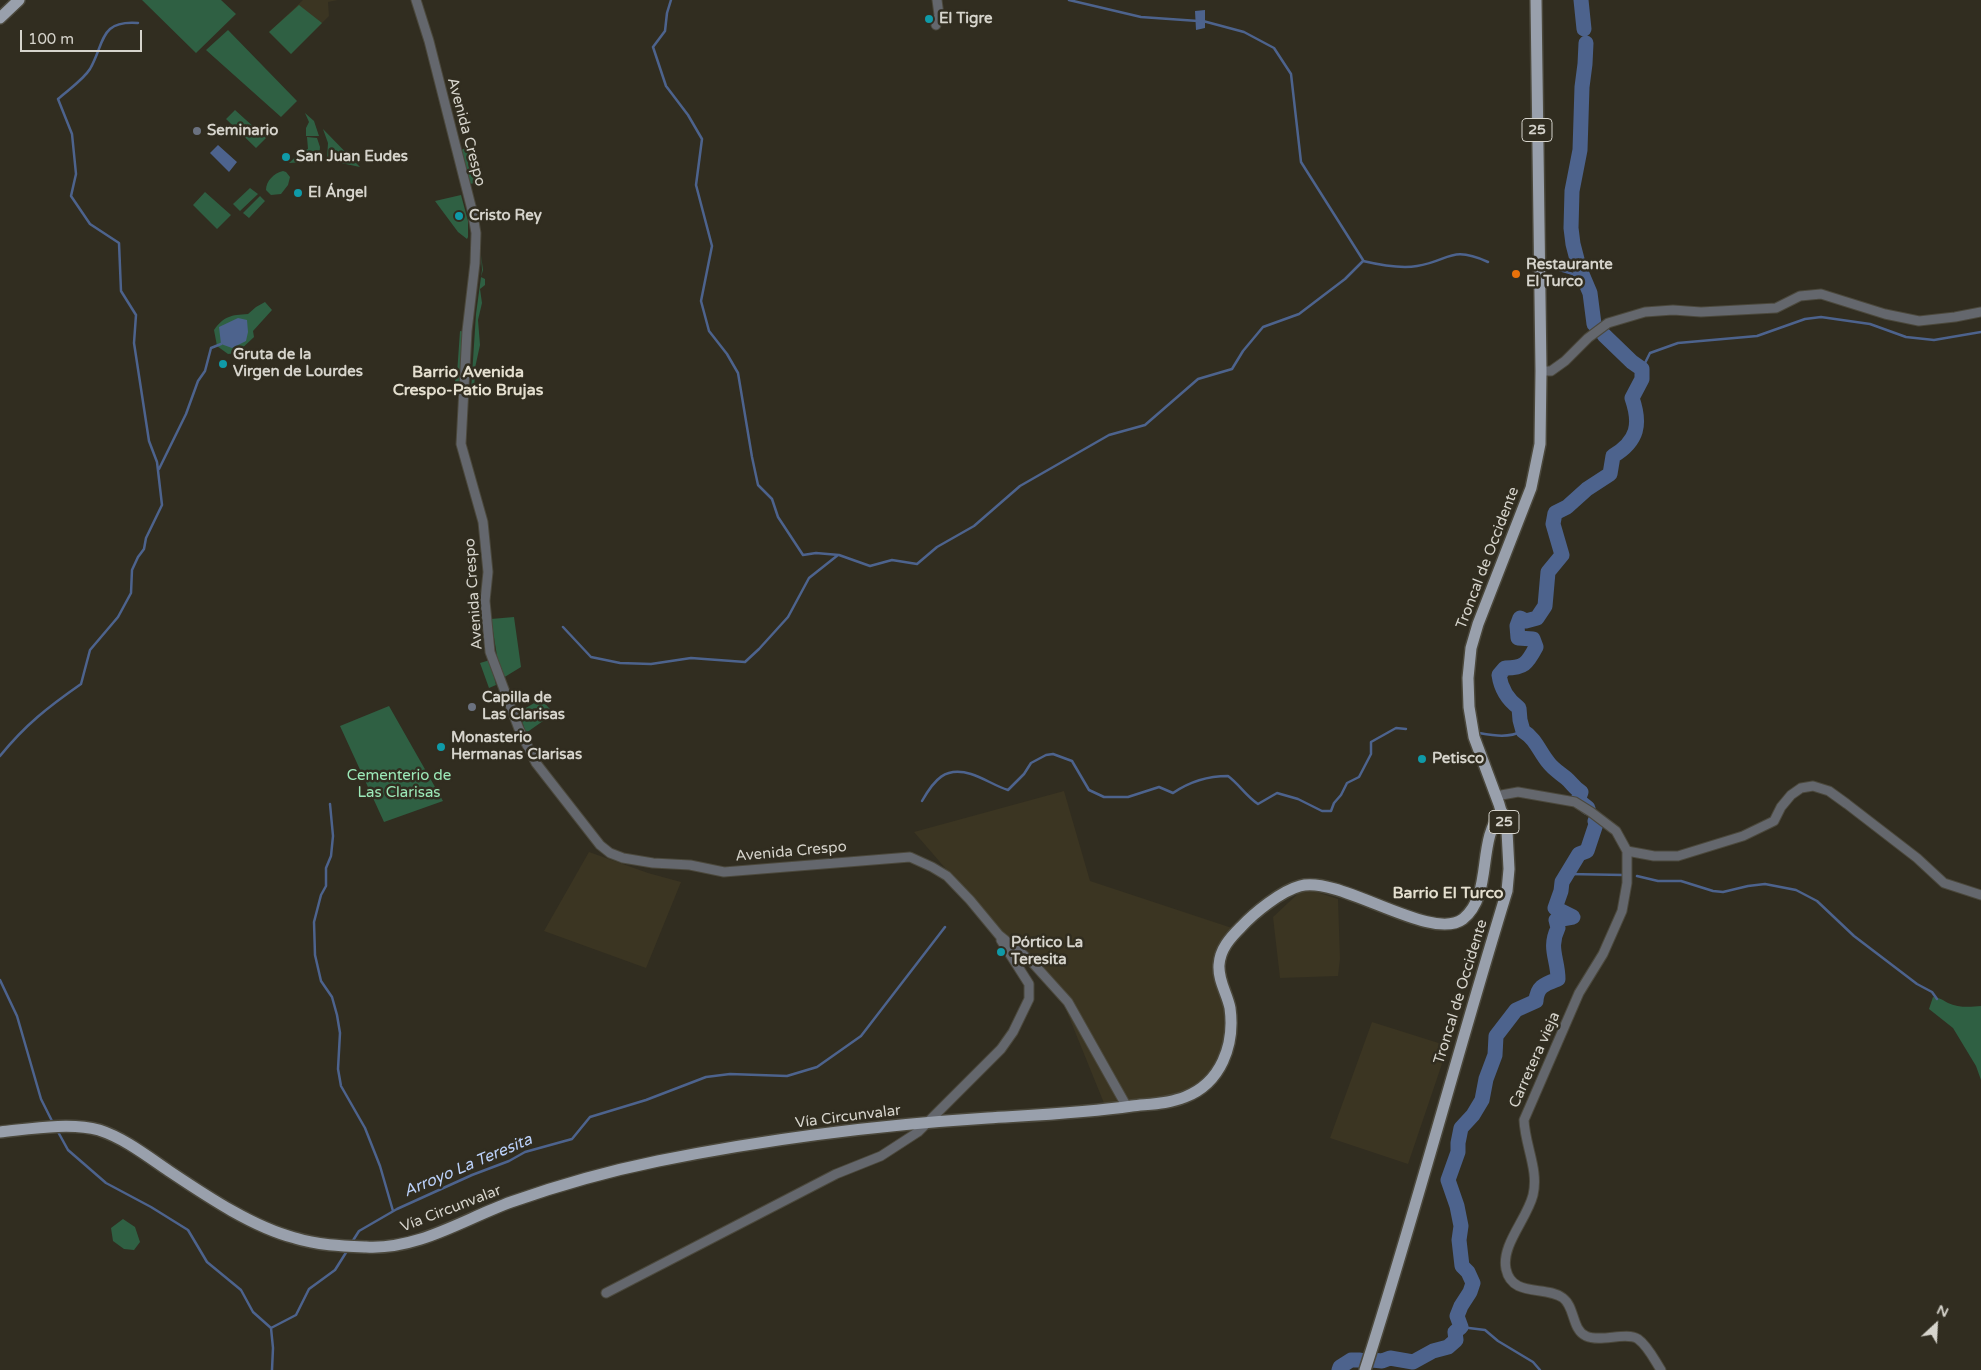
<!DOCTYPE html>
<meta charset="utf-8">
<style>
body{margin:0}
#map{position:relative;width:1981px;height:1370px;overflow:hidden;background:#312d20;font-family:"Varela Round",sans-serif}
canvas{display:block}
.north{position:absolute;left:1911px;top:1300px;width:50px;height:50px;-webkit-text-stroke:4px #312d20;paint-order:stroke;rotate:25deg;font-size:14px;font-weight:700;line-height:20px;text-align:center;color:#d6d4cc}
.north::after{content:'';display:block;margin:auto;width:18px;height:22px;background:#d6d4cc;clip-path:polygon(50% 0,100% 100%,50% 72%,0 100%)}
.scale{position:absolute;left:20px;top:30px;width:122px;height:22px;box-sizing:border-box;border:2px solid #d6d4cc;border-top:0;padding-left:6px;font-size:15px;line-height:18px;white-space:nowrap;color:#d6d4cc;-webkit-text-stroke:4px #312d20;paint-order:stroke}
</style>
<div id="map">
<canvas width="1981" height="1370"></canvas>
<div class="north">N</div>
<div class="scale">100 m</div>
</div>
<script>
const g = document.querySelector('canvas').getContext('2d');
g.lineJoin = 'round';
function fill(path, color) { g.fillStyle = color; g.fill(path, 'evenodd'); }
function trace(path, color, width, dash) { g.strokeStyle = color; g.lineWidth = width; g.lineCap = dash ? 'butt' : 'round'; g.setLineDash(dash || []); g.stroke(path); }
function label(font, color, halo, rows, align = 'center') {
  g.font = font + ' "Varela Round",sans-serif'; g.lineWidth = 5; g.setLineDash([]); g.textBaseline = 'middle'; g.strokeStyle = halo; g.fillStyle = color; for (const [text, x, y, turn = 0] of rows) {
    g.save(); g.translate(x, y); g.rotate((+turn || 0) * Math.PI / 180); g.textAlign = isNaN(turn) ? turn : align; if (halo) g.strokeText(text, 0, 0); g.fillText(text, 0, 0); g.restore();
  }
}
fill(new Path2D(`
 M303 0H338L328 2 329 16 291 54 269 32Z
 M1064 791 1090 881 1238 930 1220 948 1233 1013 1231 1048 1209 1080 1186 1095 1108 1113 1065 1007 914 832Z
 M589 852 648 873 681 882 646 968 544 931Z
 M1304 888 1338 899 1340 959 1338 976 1280 978 1273 917Z
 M1372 1022 1448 1046 1408 1164 1330 1138Z`), '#3b3522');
fill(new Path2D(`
 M142 0H221L236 14 196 53Z
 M299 5 322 23 291 54 269 32Z
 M228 30 297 101 281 117 206 50Z
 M235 110 266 138 256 148 226 119Z
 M305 113 314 121 319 136H306V128L309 122Z
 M323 129 360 167 327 160 328 143Z
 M307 137 317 138 320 147 319 161 289 163 302 151 308 149Z
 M474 145 483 181 470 184 461 150Z
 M283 171 286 172 290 177 288 185 281 194 271 195 266 190C266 181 274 173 283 171Z
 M250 188 258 194 240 211 233 204Z
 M205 192 231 215 217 229 193 205Z
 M461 195 468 221V237L467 239 458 232 435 201Z
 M260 196 265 201 249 218 243 213Z
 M481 255 483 270 481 277 485 279V285L480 289 482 303 478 320 480 345 475 368 474 396 471 391 476 314 482 270Z
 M265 302 272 310 253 331 254 337 237 353 228 354 217 346 214 330C224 316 231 315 248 314L256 307Z
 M460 331 465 332 459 384 454 385 457 374Z
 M514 617 521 667 503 678 499 668 491 619Z
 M490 660 496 685 489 688 480 663Z
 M541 699 556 716 543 721 526 733 519 712Z
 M389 706 443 801 384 822 340 726Z
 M1933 997C1940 998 1943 1000 1948 1003 1958 1008 1971 1007 1981 1006V1080L1976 1066 1953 1028 1929 1009Z
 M123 1219 135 1227 140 1242 134 1250 124 1249 113 1241 111 1228Z`), '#2f6043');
fill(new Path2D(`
 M1205 10V28L1196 30 1195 11Z
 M218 145 237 162 229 172 210 153Z
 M238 318 247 320 248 332 246 341 232 348 221 344 219 327Z`), '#4d638d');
trace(new Path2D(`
 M671 0 667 13 665 31 653 47 666 86 688 115 702 139 696 185 712 246 701 301 709 331 727 354 738 373 752 457 758 485 772 499 778 517 803 555 816 553 839 555 870 566 892 560 917 564 937 547 974 526 1020 486 1109 435 1145 425 1198 379 1232 369 1243 351 1263 327 1299 314 1345 279 1363 261C1380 265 1400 269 1417 266 1450 261 1450 245 1488 262
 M1069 0 1141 17 1198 21
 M1203 21 1244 32 1274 48 1291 74 1301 162 1363 260
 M1543 265 1573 274 1590 293
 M1642 369 1650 353 1678 343 1757 336 1805 319 1821 317 1870 324 1906 337 1934 340 1981 332
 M159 469 186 414 198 381 205 371 211 348 221 344
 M563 627 591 657 620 663 651 664 691 658 745 662 759 649 788 617 809 578 838 555
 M1479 733C1496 736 1508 738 1523 731
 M0 756C25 725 48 707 81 684L90 650 118 617 131 593 132 570 138 557 144 549 146 538 162 505 157 462 149 441 134 343 136 315 121 291 119 243 90 224 71 196 76 174 72 134 58 99C68 90 83 80 90 69 105 43 99 20 138 23
 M922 801C934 780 945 766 971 774 984 778 995 786 1008 790L1024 774 1031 763 1046 755 1053 754 1072 761 1089 790 1104 797H1128L1159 787 1173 793C1189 782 1208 776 1228 776 1239 784 1246 796 1258 804L1277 793 1298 799 1322 811H1331L1334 803 1341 795 1347 783 1359 777 1371 754V742L1396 728 1406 729
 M330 804 333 836 331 856 326 868V886L321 895 314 922 315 955 321 981 332 997 337 1015 340 1033 338 1069 341 1086 365 1128 380 1166 393 1211
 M1568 874 1624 875
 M1637 876 1658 881H1681L1713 891 1723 892 1748 886 1765 884 1796 890 1817 901 1854 936 1917 984 1932 992 1937 999
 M0 980 17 1016 41 1099 53 1123
 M57 1130 68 1150 106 1183 151 1207 188 1230 207 1262 241 1290 253 1312 271 1328 273 1348 272 1370
 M352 1242 359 1231 397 1209 472 1175 509 1161 525 1152 572 1139 590 1117 646 1100 706 1077 730 1074 787 1076 817 1067 861 1036 945 927
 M1461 1327 1485 1330 1498 1341 1533 1362 1540 1370
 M271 1328 296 1315 309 1289 335 1270 347 1251`), '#4d638d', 2.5);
trace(new Path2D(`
 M1581 0 1584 29
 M1586 43 1585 64 1582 87 1580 150 1572 191 1571 228 1573 244 1579 267 1590 293 1594 324
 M1588 808 1578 800 1581 792C1574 788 1572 783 1566 778 1560 773 1553 769 1548 762 1539 751 1536 739 1523 731L1520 720 1519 708C1508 700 1501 689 1499 675L1505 668C1524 668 1527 664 1536 647L1533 639 1518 638 1517 626 1520 618 1526 621 1537 618 1545 606 1548 572 1562 555 1553 524 1555 513 1567 507 1587 489 1610 474 1613 456C1638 441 1641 424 1632 398L1642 379V369L1632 362 1604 335
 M1372 1360 1382 1361 1390 1358 1413 1362 1433 1351 1448 1347 1456 1340 1455 1332 1461 1327 1457 1316 1461 1306 1470 1292 1473 1283 1468 1272 1462 1266 1459 1240 1461 1226 1457 1206 1448 1180 1458 1152V1143L1461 1128 1473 1115 1482 1100 1486 1079 1495 1055 1496 1036 1516 1010 1536 1001C1537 986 1545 984 1558 979 1558 959 1548 948 1558 928L1556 920 1573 917 1555 908 1561 891 1562 882 1579 854 1587 851 1596 824 1595 821
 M1339 1370 1340 1367 1351 1360H1360`), '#4d638d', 15);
const minor = new Path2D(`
 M416 0 429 41 472 210 476 233 475 263 467 331 461 444 483 522 488 572 485 601 490 652 519 729 536 763 600 845 610 853 623 858 653 863 690 865 724 872 910 857 932 867 947 876 970 900 999 935 1031 961 1068 1002 1127 1107
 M936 25 939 15 937 0
 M1541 371H1551L1565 361 1588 338 1608 323 1645 312 1673 310 1701 312 1776 308 1800 296 1821 294 1885 314 1919 321 1955 317 1981 312
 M1496 796 1518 792 1575 802 1591 812 1616 831 1627 851V883L1622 911 1603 954 1579 993 1524 1120C1525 1146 1539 1170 1533 1195 1527 1219 1501 1245 1506 1269 1512 1298 1546 1285 1563 1298 1575 1307 1572 1330 1586 1336 1601 1343 1626 1331 1638 1339 1648 1346 1655 1361 1661 1370
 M1627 851 1654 856H1678L1743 836 1774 821 1781 807 1791 795 1801 788 1813 786 1829 791 1847 804 1917 858 1944 883 1981 895
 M606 1293 836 1174 881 1156 918 1132 1001 1049 1013 1032 1029 999V984L1001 940`);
const major = new Path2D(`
 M0 18 19 0
 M0 1132C29 1129 70 1122 99 1130 124 1138 147 1156 169 1171 205 1195 252 1227 295 1238 317 1245 343 1246 366 1247 418 1250 464 1219 511 1202 559 1185 609 1171 658 1161 767 1139 878 1125 988 1118 1036 1115 1085 1113 1132 1106 1149 1104 1168 1104 1185 1097 1221 1083 1235 1045 1230 1008 1227 993 1218 981 1219 965 1220 949 1230 938 1241 927 1254 913 1281 891 1300 886 1340 875 1431 943 1463 919 1494 894 1476 840 1502 812
 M1365 1370C1416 1211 1458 1050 1507 891L1509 869 1507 831 1499 804 1474 737 1469 707 1468 678 1471 648 1478 624 1531 488 1540 444 1541 371 1536 0`);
trace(minor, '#4b483c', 11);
trace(major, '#4b483c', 14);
trace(minor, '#64676d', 9);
trace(major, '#99a0ac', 11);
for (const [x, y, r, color] of [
 [929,19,5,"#0f9aa8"],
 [197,131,5,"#6b7280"],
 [286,157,5,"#0f9aa8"],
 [298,193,5,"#0f9aa8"],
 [459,216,5,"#0f9aa8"],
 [1516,274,5,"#e8710a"],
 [223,364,5,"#0f9aa8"],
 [472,707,5,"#6b7280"],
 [441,747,5,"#0f9aa8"],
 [1422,759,5,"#0f9aa8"],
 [1001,952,5,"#0f9aa8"]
]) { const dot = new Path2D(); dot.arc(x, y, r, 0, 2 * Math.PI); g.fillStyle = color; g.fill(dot); trace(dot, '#312d20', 2); }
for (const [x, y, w] of [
 [1537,130,30],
 [1504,822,30]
]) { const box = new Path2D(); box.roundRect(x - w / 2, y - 11.5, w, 23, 4); g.fillStyle = '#312d20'; g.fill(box); trace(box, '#d6d4cc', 1); }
label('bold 14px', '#d6d4cc', null, [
 ["25",1537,130],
 ["25",1504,822]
]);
label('bold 15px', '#d6d4cc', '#312d20', [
 ["El Tigre",939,19],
 ["Seminario",207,131],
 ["San Juan Eudes",296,157],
 ["El Ángel",308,193],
 ["Cristo Rey",469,216],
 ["Restaurante",1526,265],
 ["El Turco",1526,282],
 ["Gruta de la",233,355],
 ["Virgen de Lourdes",233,372],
 ["Capilla de",482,698],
 ["Las Clarisas",482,715],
 ["Monasterio",451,738],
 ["Hermanas Clarisas",451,755],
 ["Petisco",1432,759],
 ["Pórtico La",1011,943],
 ["Teresita",1011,960]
], 'left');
label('15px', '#d6d4cc', '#312d20', [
 ["Avenida Crespo",466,132,75],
 ["Troncal de Occidente",1488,558,-69],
 ["Avenida Crespo",474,594,-94],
 ["Avenida Crespo",791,852,-5],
 ["Troncal de Occidente",1461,992,-73],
 ["Carretera vieja",1535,1060,-66],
 ["Vía Circunvalar",848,1117,-7],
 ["Vía Circunvalar",451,1209,-21]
]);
label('15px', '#9ce9b8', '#312d20', [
 ["Cementerio de",399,776],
 ["Las Clarisas",399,793]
]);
label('bold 16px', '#e4dfcf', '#312d20', [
 ["Barrio Avenida",468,373],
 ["Crespo-Patio Brujas",468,391],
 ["Barrio El Turco",1448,894]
]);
label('italic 16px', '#bbd1fa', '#312d20', [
 ["Arroyo La Teresita",468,1166,-23]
]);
</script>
